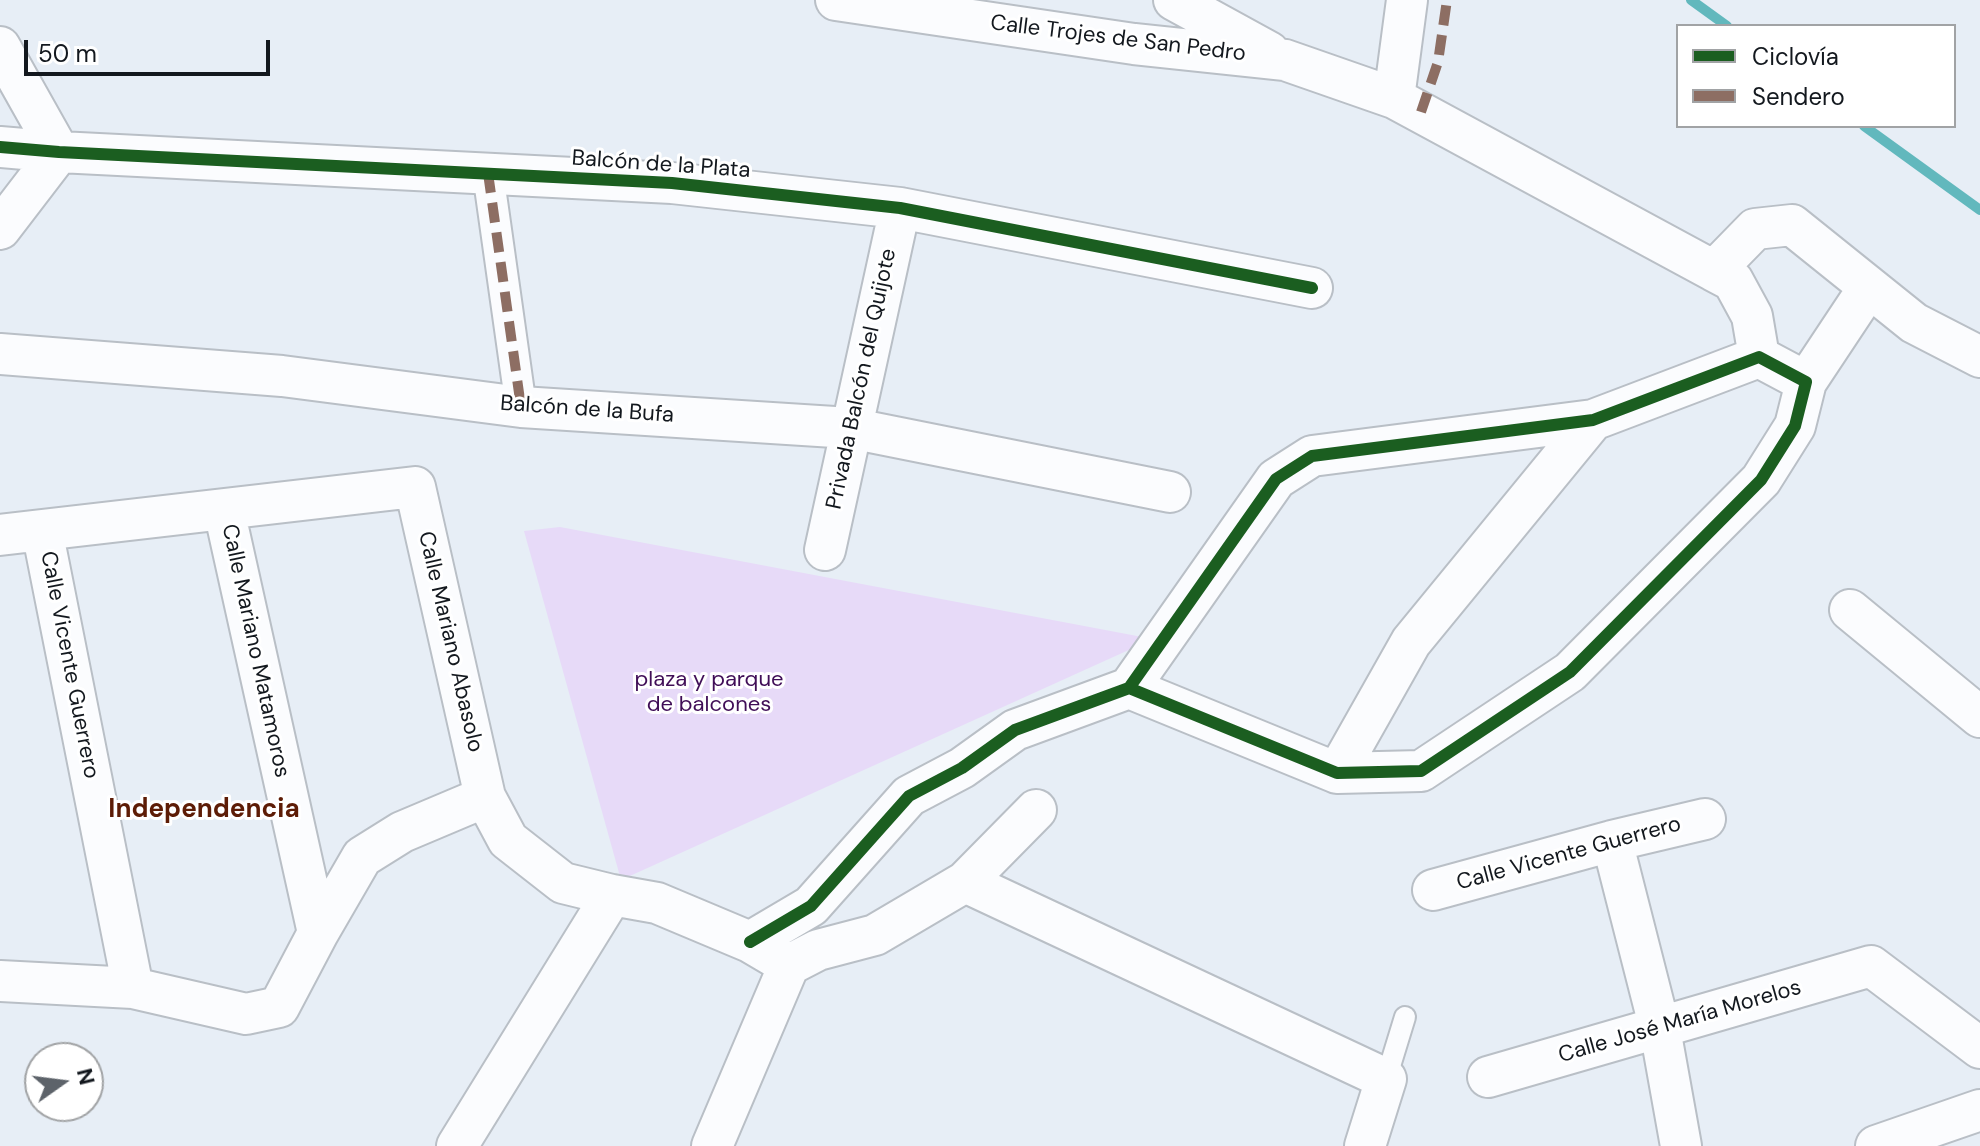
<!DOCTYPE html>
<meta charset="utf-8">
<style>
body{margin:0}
#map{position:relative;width:1980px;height:1146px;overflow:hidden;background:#e7eef6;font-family:"DM Sans",sans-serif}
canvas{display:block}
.legend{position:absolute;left:1676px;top:24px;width:280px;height:104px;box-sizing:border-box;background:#fff;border:2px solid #a1a3a5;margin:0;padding:10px 14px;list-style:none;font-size:24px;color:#13181e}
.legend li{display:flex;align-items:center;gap:16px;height:40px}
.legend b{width:40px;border:2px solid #a1a3a5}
.north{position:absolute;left:24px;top:1042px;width:80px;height:80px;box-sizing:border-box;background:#fff;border:2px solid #a1a3a5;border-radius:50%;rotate:76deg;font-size:22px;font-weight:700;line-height:32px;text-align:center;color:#13181e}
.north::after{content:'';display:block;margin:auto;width:28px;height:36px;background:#5d636a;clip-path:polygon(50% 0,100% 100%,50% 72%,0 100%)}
.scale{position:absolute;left:24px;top:40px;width:246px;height:36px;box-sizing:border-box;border:4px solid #13181e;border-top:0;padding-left:10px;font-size:24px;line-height:28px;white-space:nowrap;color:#13181e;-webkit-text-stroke:6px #fff;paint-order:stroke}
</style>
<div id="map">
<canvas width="1980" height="1146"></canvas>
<ul class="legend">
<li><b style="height:10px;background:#1b5e20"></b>Ciclovía</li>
<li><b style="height:10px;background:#8d6e63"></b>Sendero</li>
</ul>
<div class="north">N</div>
<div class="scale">50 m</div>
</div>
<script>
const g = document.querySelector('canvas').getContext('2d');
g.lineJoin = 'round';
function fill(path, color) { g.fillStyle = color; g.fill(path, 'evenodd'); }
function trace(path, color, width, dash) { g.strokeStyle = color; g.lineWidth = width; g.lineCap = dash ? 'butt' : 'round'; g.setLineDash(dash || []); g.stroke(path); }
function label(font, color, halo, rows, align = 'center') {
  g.font = font + ' "DM Sans",sans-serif'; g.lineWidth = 6; g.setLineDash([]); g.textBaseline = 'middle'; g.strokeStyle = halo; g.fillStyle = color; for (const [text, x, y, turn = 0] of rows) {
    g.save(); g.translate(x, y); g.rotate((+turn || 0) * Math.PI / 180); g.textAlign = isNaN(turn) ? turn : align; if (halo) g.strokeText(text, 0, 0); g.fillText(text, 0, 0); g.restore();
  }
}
fill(new Path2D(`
 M560 527 1153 639 621 880 524 531Z`), '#e7daf8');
trace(new Path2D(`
 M1691 0 1727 26
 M1864 126 1980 210`), '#62b8bd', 10);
const service = new Path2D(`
 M1386 1079 1405 1017`);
const pedestrian = new Path2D(`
 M488 173 521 407`);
const minor = new Path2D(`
 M836 0 1134 44 1285 60 1394 98 1714 271 1755 229 1792 225 1914 323 1980 357
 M1174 0 1269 52
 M0 47 59 152 0 229
 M1394 98 1407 0
 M0 147 59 152 672 183 900 208 1312 288
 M1714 271 1733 281 1752 316 1759 357
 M0 354 282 376 521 407 850 428 1170 492
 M1806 382 1869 287
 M224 510 318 933
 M42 530 133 988
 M0 535 415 487 485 797 508 840 563 883 612 895 657 903 750 942 789 965
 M825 550 900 208
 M1850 610 1980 717
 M1337 773 1411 642 1593 420
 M1612 841 1660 1029 1681 1146
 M965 882 1036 810
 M1433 890 1612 841 1705 819
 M750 942 811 906 909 796 962 768 1015 730 1129 688 1276 479 1312 456 1593 420 1759 357 1806 382 1795 426 1761 480 1570 672 1421 771 1337 773 1129 688
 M789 965 818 950 875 935 965 882 1386 1079 1365 1146
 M0 981 133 988 246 1014 279 1007 318 933 362 857 402 832 485 797
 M1488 1077 1871 966 1980 1048
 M457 1146 612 895
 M712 1146 789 965
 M1876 1146 1980 1110`);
trace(service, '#b9bfc6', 24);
trace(pedestrian, '#b9bfc6', 34);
trace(minor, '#b9bfc6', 44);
trace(service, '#fbfcfe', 20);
trace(pedestrian, '#fbfcfe', 30);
trace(minor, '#fbfcfe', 40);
trace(new Path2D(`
 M1421 112 1438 62 1447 0
 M488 173 521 407`), '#8d6e63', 10, [20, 10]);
trace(new Path2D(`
 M0 147 59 152 672 183 900 208 1312 288
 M750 942 811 906 909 796 962 768 1015 730 1129 688 1276 479 1312 456 1593 420 1759 357 1806 382 1795 426 1761 480 1570 672 1421 771 1337 773 1129 688`), '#1b5e20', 12);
label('22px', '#13181e', '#fff', [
 ["Calle Trojes de San Pedro",1118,39,7],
 ["Balcón de la Plata",661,165,4],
 ["Privada Balcón del Quijote",862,379,-78],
 ["Balcón de la Bufa",587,410,4],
 ["Calle Mariano Abasolo",450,642,77],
 ["Calle Mariano Matamoros",255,651,78],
 ["Calle Vicente Guerrero",69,665,79],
 ["Calle Vicente Guerrero",1569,854,-15],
 ["Calle José María Morelos",1680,1022,-16]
]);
label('22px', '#400e57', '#fff', [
 ["plaza y parque",709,680],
 ["de balcones",709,705]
]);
label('bold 26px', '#5d1c06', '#fff', [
 ["Independencia",204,810]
]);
</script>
